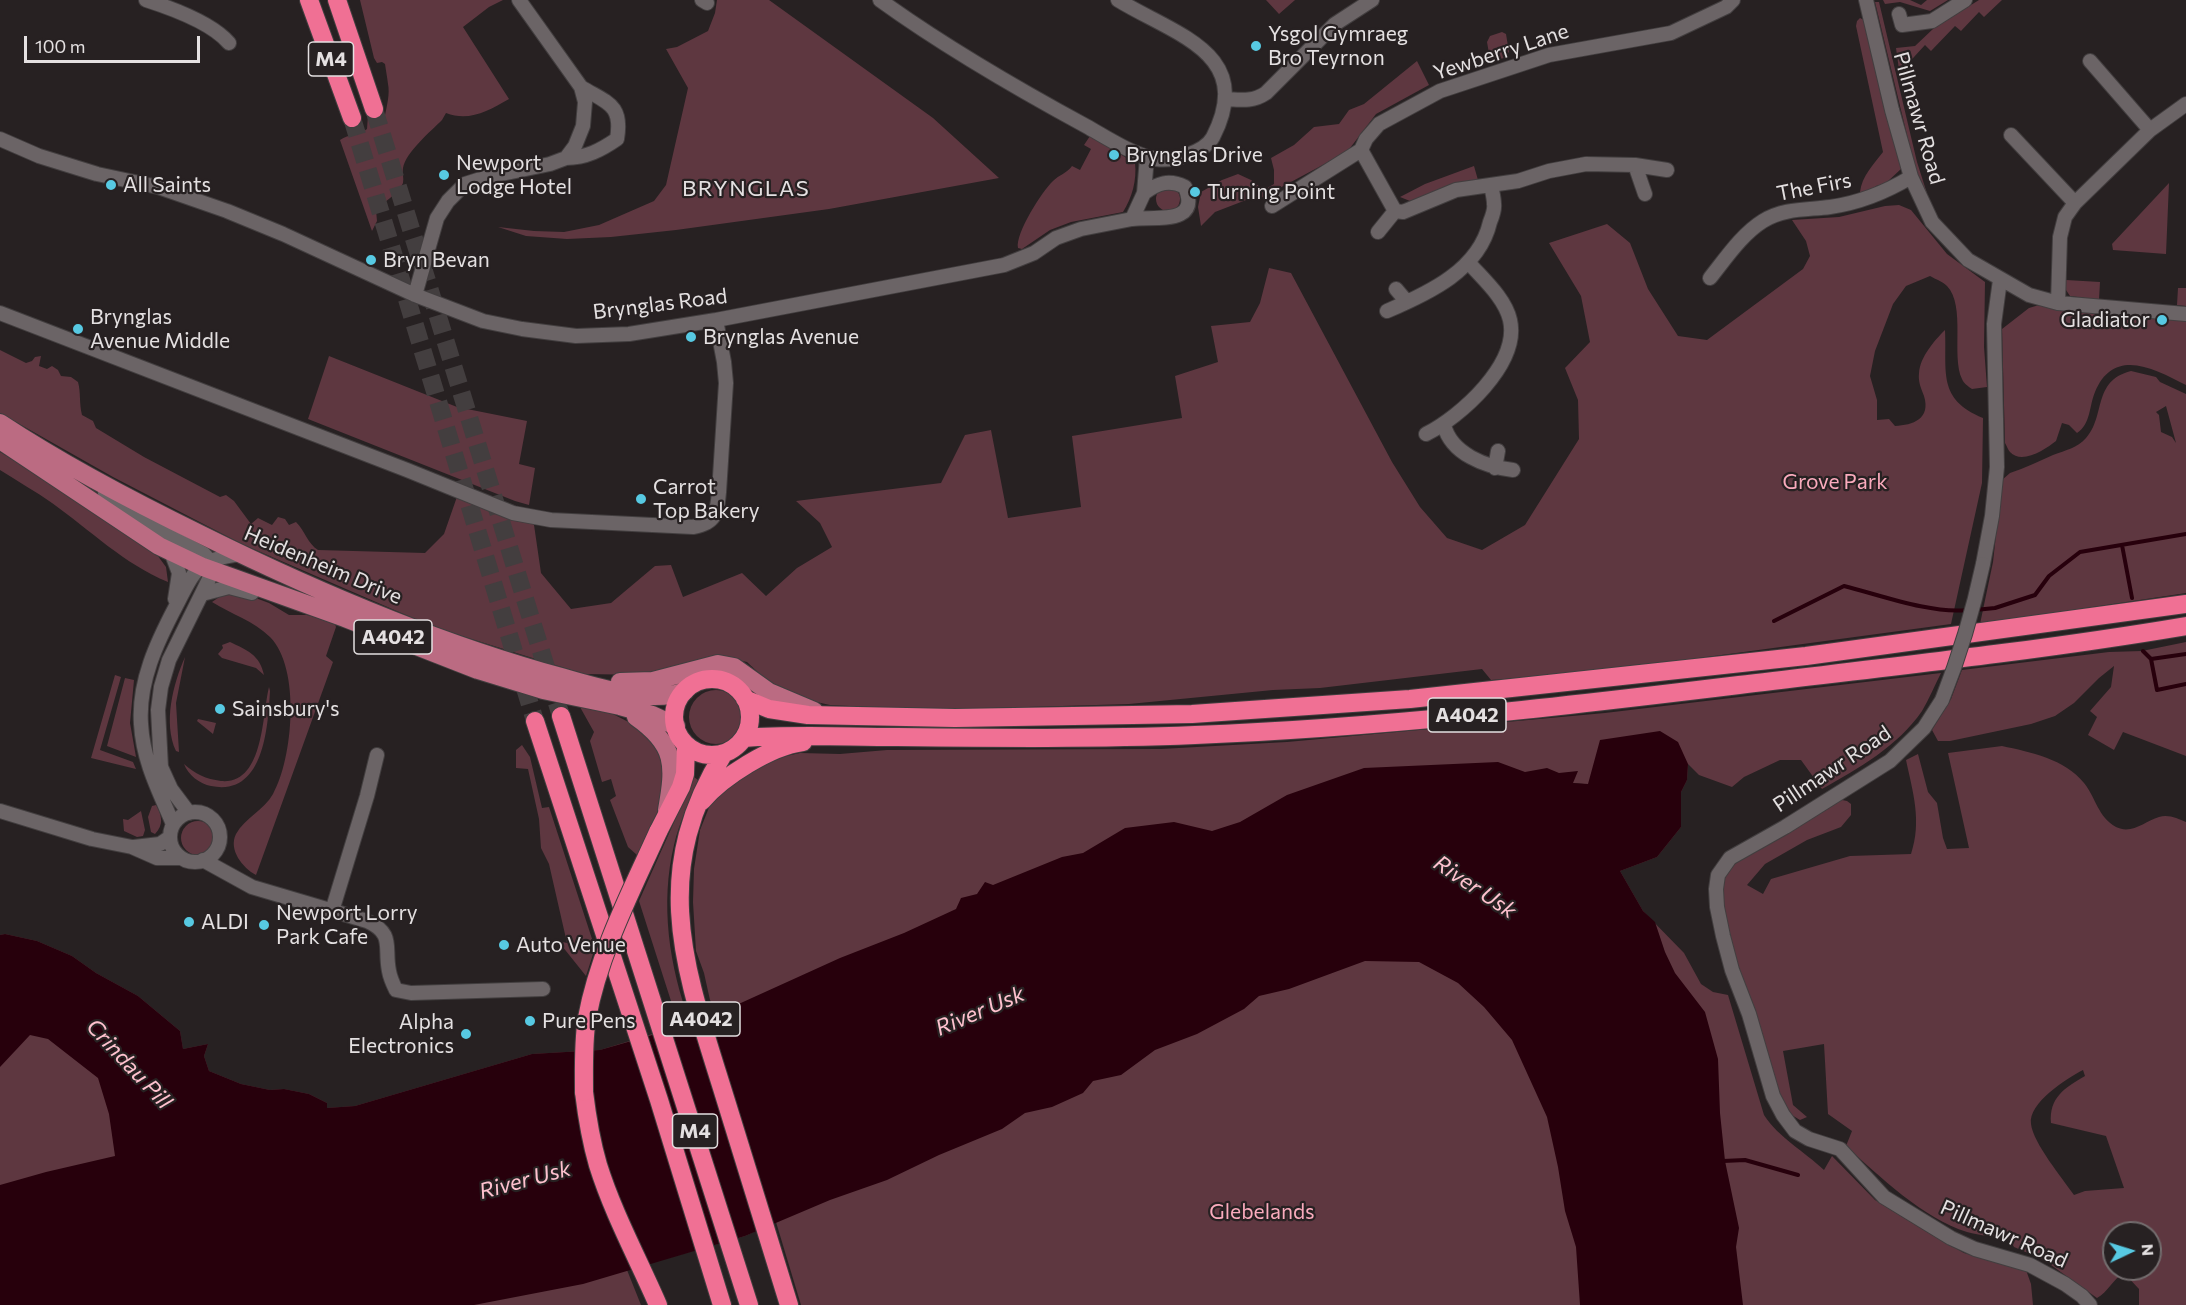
<!DOCTYPE html>
<style>
body{margin:0}
#map{position:relative;width:2186px;height:1305px;overflow:hidden;background:#272122;font-family:Commissioner,sans-serif}
canvas{display:block}
.north{position:absolute;left:2102px;top:1221px;width:60px;height:60px;box-sizing:border-box;background:#272122;border:2px solid #736d6e;border-radius:50%;rotate:86deg;font-size:16px;font-weight:700;line-height:24px;text-align:center;color:#e4e0e1}
.north::after{content:'';display:block;margin:auto;width:21px;height:27px;background:#57c9e2;clip-path:polygon(50% 0,100% 100%,50% 72%,0 100%)}
.scale{position:absolute;left:24px;top:36px;width:176px;height:27px;box-sizing:border-box;border:3px solid #e4e0e1;border-top:0;padding-left:8px;font-size:18px;line-height:21px;white-space:nowrap;color:#e4e0e1;-webkit-text-stroke:4px #272122;paint-order:stroke}
</style>
<div id="map">
<canvas width="2186" height="1305"></canvas>
<div class="north">N</div>
<div class="scale">100 m</div>
</div>
<script>
const g = document.querySelector('canvas').getContext('2d');
g.lineJoin = 'round';
function fill(path, color) { g.fillStyle = color; g.fill(path, 'evenodd'); }
function trace(path, color, width, dash) { g.strokeStyle = color; g.lineWidth = width; g.lineCap = dash ? 'butt' : 'round'; g.setLineDash(dash || []); g.stroke(path); }
function label(font, color, halo, rows, align = 'center') {
  g.font = font + ' Commissioner,sans-serif'; g.lineWidth = 4.5; g.setLineDash([]); g.textBaseline = 'middle'; g.strokeStyle = halo; g.fillStyle = color; for (const [text, x, y, turn = 0] of rows) {
    g.save(); g.translate(x, y); g.rotate((+turn || 0) * Math.PI / 180); g.textAlign = isNaN(turn) ? turn : align; if (halo) g.strokeText(text, 0, 0); g.fillText(text, 0, 0); g.restore();
  }
}
fill(new Path2D(`
 M360 0H503L489 7 463 27 509 99C488 111 469 122 446 113L442 120C431 131 406 152 403 168 402 173 404 178 403 183 399 194 384 201 376 210L377 221 372 231 340 140C349 134 359 135 367 129L368 115 377 113 380 117 385 115C387 106 390 93 388 84 387 76 386 71 385 64L382 62 377 63 374 58Z
 M717 0H769L933 118 999 178 829 209 676 230 611 237 567 239 526 236 498 227 534 231 564 232 599 225 654 201 666 185 688 88 666 49 677 47 708 31 715 13Z
 M1266 0H1295L1279 14Z
 M1883 0H1910L1921 5 1927 0H1948L1930 11 1900 2 1885 4Z
 M1979 0H2002L1984 17 1979 12 1961 31 1955 26 1931 51 1925 45 1903 69 1899 70 1896 48 1915 46 1934 28Z
 M1875 2H1879L1917 162 1931 206 1928 205 1914 164Z
 M1860 18 1864 20 1902 168 1885 184 1876 186 1868 193 1860 192C1862 176 1873 165 1883 152L1856 26 1857 21Z
 M1502 32 1506 34 1509 52 1504 58 1492 61 1490 59 1487 42 1490 36Z
 M1417 61 1429 85 1376 114 1347 152 1261 198 1254 197 1215 212 1201 226 1198 207 1201 192 1222 180 1238 174 1251 180 1264 190 1274 184V170L1271 158 1294 145 1314 127 1339 124 1349 110 1364 104Z
 M1090 136 1135 163C1137 180 1132 198 1123 212L1071 222 1050 230 1022 249 1018 248C1015 234 1042 191 1053 181 1059 175 1067 173 1072 166L1080 170 1091 149 1084 145Z
 M1474 166 1478 180 1444 188 1410 201 1400 197 1425 184Z
 M2169 183 2166 254 2113 250 2112 244Z
 M1156 199a12 12 0 1 1 24 0a12 12 0 1 1-24 0Z
 M1899 205 1911 210 1947 254 1985 282 1984 347 1987 387 1972 389C1968 386 1964 384 1962 379 1951 356 1966 306 1947 286 1942 281 1935 279 1930 276L1906 286 1893 304 1875 351 1870 376 1877 400V420L1889 419 1895 426C1913 425 1931 419 1924 396 1921 388 1918 382 1919 373 1920 357 1934 341 1945 330 1947 372 1937 399 1983 418L1982 483 1951 624 1588 673 1491 680 1482 669 1320 688 1273 690 1129 704 927 710 830 705 781 694 747 662 715 655 647 675 584 674 436 628 242 544 113 477 0 413V350L26 363 32 361 35 357 41 356 39 366 47 369 52 366 58 370 61 376 71 377 78 382C81 393 79 403 82 415L93 421 96 428 144 457 220 497 226 495 234 501 251 524 258 518 272 525 278 517 285 519 289 525 296 522C305 531 308 544 318 550L425 553 444 534 459 491 533 518 541 573 571 609 611 603 655 566 671 565 683 597 742 573 766 596 797 568 832 547 820 523 796 501 941 483 965 435 991 430 1008 518 1081 507 1072 436 1182 418 1175 376 1218 362 1211 326 1250 322 1260 303 1269 268 1291 273 1392 462 1420 507 1447 538 1482 550 1525 525 1579 439 1578 400 1565 368 1590 342 1581 296 1549 243 1607 224 1630 243 1648 289 1678 336 1707 340 1803 269 1810 256 1806 241 1792 220 1839 217 1885 206Z
 M2066 280 2100 282 2099 300 2070 296 2066 290Z
 M2178 288H2186V306L2177 305Z
 M2039 305 2128 317 2186 320V385C2155 369 2114 346 2095 392 2089 406 2091 424 2077 433L2069 425 2062 423 2056 441C2046 449 2022 465 2010 452 2008 450 2007 446 2005 443L2002 329 2029 308Z
 M329 356 457 407 527 421 519 464 535 468 529 505 515 501 308 419Z
 M2131 371 2156 377 2160 382 2186 394V593L1980 624 1993 562 2002 480 2010 473C2025 468 2039 461 2053 455 2066 450 2077 448 2086 438 2106 416 2092 381 2131 371ZM2166 406 2176 443 2172 437 2161 432 2159 415 2156 412Z
 M0 452 54 484 155 552 166 567 168 582C124 564 90 530 52 503 35 491 17 481 0 470Z
 M225 593 245 594 269 603 289 615H307L334 621 336 627 326 656 333 662 256 875C243 868 228 850 236 834 245 818 264 810 273 794 293 759 301 668 270 637 254 621 231 614 212 602Z
 M230 642C247 650 260 655 264 675L256 668 222 658 218 654 223 648 222 645Z
 M2186 642V756L2123 732 2114 750 2088 735 2097 717 2090 711 2111 687 2114 666 2099 678 2074 703 2055 716 2031 724 1950 741H1938L1932 730 1951 699 1962 670 2109 652 2142 651Z
 M185 657 176 703 179 752 176 751C163 723 173 684 185 657Z
 M1941 673C1935 685 1929 699 1922 711 1898 746 1858 769 1822 789L1801 760H1780L1744 777 1732 787 1699 775 1688 764 1687 780 1681 792V827L1657 857 1620 871 1643 911 1684 953 1701 984 1713 992 1728 995 1764 1115C1779 1138 1804 1151 1824 1170L1832 1156 1875 1200 1927 1232 1964 1253 2026 1270 2031 1284 2033 1305H1709L1584 784 1573 783 1111 895 0 1240V935L5 934 37 941 72 956 96 973 138 996 180 1031 183 1049 208 1044 204 1056 209 1071 241 1084 270 1090 284 1089 309 1094 327 1103V1108L355 1106 532 1054 600 1050 679 1026 639 901 694 777 698 780C690 801 679 823 674 845 660 903 669 967 690 1022L717 1012 710 1000 704 973 696 951 693 902 694 869 700 830 710 805 733 781 773 759 800 753 840 754 887 750 1161 749 1287 742 1605 713Z
 M115 675 121 677 100 750 133 762 136 769 91 758Z
 M125 678 134 680 130 723 136 757 107 746Z
 M269 687 270 691C268 727 264 797 211 786 200 784 188 775 184 764 195 774 206 779 221 781 264 785 262 715 269 687Z
 M689 717a27 27 0 1 1 54 0a27 27 0 1 1-54 0Z
 M580 707 611 713 642 729 654 738 665 768 660 807 637 855 628 847 610 800 616 796 611 779 602 782 590 741 594 732Z
 M198 719 216 723 213 734 197 721Z
 M522 745 530 757 542 808 549 807 595 948 586 976 558 941 567 943 549 864 541 848 539 819 528 769 516 768V750Z
 M2002 746C2030 752 2065 759 2084 783 2096 798 2098 817 2116 827 2132 835 2145 821 2159 817 2169 814 2178 819 2186 822V1305H2139V1289L2124 1273C2113 1279 2108 1292 2097 1298L2044 1260 2014 1247 2009 1238C1995 1236 1980 1236 1967 1232 1924 1219 1879 1176 1846 1146L1852 1131 1828 1114 1824 1044 1783 1051 1793 1105 1807 1117 1800 1120 1785 1111 1778 1092 1753 1008 1728 936 1723 910 1722 891 1724 877 1735 860 1837 799 1847 801 1851 804V815L1841 827 1807 840 1765 864 1747 885 1763 894 1771 879 1850 856 1911 854C1922 821 1913 793 1906 760L1918 754 1928 792 1937 803 1943 838 1947 849 1969 848 1948 753ZM2083 1070 2085 1076C2064 1088 2049 1098 2051 1123L2106 1136 2124 1188 2085 1191 2074 1195C2063 1179 2033 1143 2031 1124 2028 1103 2066 1079 2083 1070ZM2114 1233H2150V1269H2114Z
 M156 805C162 815 164 825 155 834L151 832 148 817 152 806Z
 M141 811 145 830 143 836 137 837 124 831 123 819 128 820Z
 M181 838a17 17 0 1 1 34 0a17 17 0 1 1-34 0Z
 M1457 906 1642 1305H801L776 1222 745 1236 627 1270 641 1305H93Z`), '#5e3740');
fill(new Path2D(`
 M1660 731 1678 742 1688 764 1687 780 1681 792V827L1657 857 1620 871 1643 911 1655 922 1665 952 1675 973 1705 1012 1718 1059 1720 1113 1725 1161 1739 1228 1736 1247 1743 1305H1580L1576 1247 1565 1211 1558 1167 1547 1117 1512 1040 1484 1007 1458 983 1419 962 1365 961 1289 989 1259 996 1244 1009 1197 1034 1155 1050 1121 1075 1093 1081 1083 1093 1052 1107 1025 1113 1002 1129 939 1155 887 1180 830 1200 745 1236 583 1284 474 1305H0V1185L46 1172 115 1156 109 1114 98 1078 48 1039 30 1035 0 1067V935L5 934 37 941 72 956 96 973 138 996 180 1031 183 1049 208 1044 204 1056 209 1071 241 1084 270 1090 284 1089 309 1094 327 1103V1108L355 1106 532 1054 600 1050 666 1031 732 1007 840 958 904 933 956 909 961 898 977 894 985 882 993 885 1062 857 1083 853 1125 828 1174 822 1212 831 1240 822 1287 795 1364 768 1498 762 1525 772 1547 768 1559 773 1578 771 1573 783 1588 784 1600 740Z`), '#27000c');
trace(new Path2D(`
 M2122 545 2132 598
 M1975 610 1995 608 2035 595 2049 576 2080 552 2186 534
 M1774 621 1844 586C1880 595 1931 614 1967 610
 M2143 651 2151 659 2157 690 2186 684
 M2151 659 2186 654
 M1723 1161 1745 1160 1798 1175`), '#27000c', 4);
trace(new Path2D(`
 M374 109 561 716
 M352 118 535 721`), '#433e3f', 18, [18, 9]);
const minor = new Path2D(`
 M146 0C171 8 212 23 229 43
 M702 0 707 3
 M880 0C945 47 1016 88 1086 126 1109 139 1131 154 1156 159 1173 162 1205 152 1213 137 1256 53 1175 35 1118 0
 M1866 0 1892 110 1911 177 1932 222 1968 260 2029 295 2058 303 2186 314
 M1899 14 1902 25 1932 21 1965 0
 M2090 61 2150 130
 M1226 99C1241 100 1253 102 1266 93L1335 24 1372 0
 M2011 135 2075 203
 M0 139 39 156 97 174 158 187 227 211 283 234 415 295 483 321 522 329 576 336 629 334 716 320 1004 265 1034 253 1056 238 1081 229 1132 219 1144 193 1147 157
 M1361 150 1395 211 1403 212 1456 190 1518 181 1549 171 1586 164 1635 165 1667 170
 M566 158C586 158 601 150 617 139 623 104 607 103 581 87
 M1635 165 1645 194
 M1272 206 1361 150 1366 139 1379 124 1440 91 1549 55 1671 33 1726 7 1733 0
 M1132 219C1155 216 1201 226 1185 187 1169 179 1158 183 1144 193
 M1378 232 1395 211
 M1710 278C1726 258 1742 234 1763 221 1784 208 1807 210 1830 207 1859 203 1886 192 1911 177
 M1396 289 1407 302
 M415 295 437 218 448 201 465 184 487 177 550 164 566 158 575 146 583 126 585 102 581 87 519 0
 M2058 303 2060 237 2065 217 2075 203 2150 130 2186 104
 M1387 311C1429 293 1479 270 1490 222 1492 217 1495 210 1494 204 1494 198 1492 191 1491 185
 M0 313 407 470 513 513 551 520 693 527C716 523 717 513 719 492L726 383 724 362 716 320
 M1444 425C1451 454 1486 467 1513 470
 M1426 434C1460 417 1520 364 1510 320 1505 298 1483 279 1469 263
 M1495 468 1498 451
 M105 493 160 531 204 554 210 561 212 570 209 579 169 660 161 687 158 710 161 767 171 789 189 813
 M171 552 179 573 175 599
 M1983 564 1992 516 1997 467 1994 324 2000 280
 M202 594 229 587 252 593
 M1942 700 1924 728 1890 761 1785 827 1730 858 1718 875 1716 889 1717 907 1723 936 1732 970 1749 1014 1773 1096 1783 1115 1795 1131 1809 1139 1840 1149 1884 1197 1951 1238 1975 1249 2030 1265 2065 1284 2082 1296 2090 1305
 M0 811 92 839 132 847 157 858H181
 M170 837a25 25 0 1 1 50 0a25 25 0 1 1-50 0Z
 M173 824C159 791 143 761 141 724 138 682 157 642 176 606 182 595 187 583 194 574 206 559 223 557 240 554
 M134 847 160 844 170 837
 M203 860 252 887 367 921C395 934 384 947 389 971 390 977 393 984 396 990L411 993 543 989
 M332 911 367 796 377 755`);
const major = new Path2D(`
 M0 423C65 466 132 501 202 535 317 592 437 643 561 677 596 687 651 705 685 691
 M0 440 159 546 203 567 345 618 478 670 543 690 620 706 652 715 676 726
 M620 682 653 681 718 664 734 667 769 692 814 711
 M636 717C676 745 675 765 667 810`);
const highway = new Path2D(`
 M309 0 352 118
 M337 0 374 109
 M674 717a38 38 0 1 1 76 0a38 38 0 1 1-76 0Z
 M745 699 769 709 808 715 955 718 1192 714 1410 699 1806 656 2186 604
 M561 716 749 1305
 M535 721 659 1100 722 1305
 M744 738C795 734 845 737 897 737 996 738 1096 739 1195 735 1377 728 1558 707 1739 685 1888 667 2038 651 2186 626
 M724 753C646 877 687 974 726 1101 747 1169 768 1237 789 1305
 M702 801C722 777 771 746 803 742
 M658 832 681 787 685 774 686 745
 M584 1092C587 1117 591 1141 598 1165 613 1213 638 1259 658 1305`);
trace(minor, '#423e3f', 16);
trace(major, '#423e3f', 20);
trace(highway, '#423e3f', 20);
trace(minor, '#6b6466', 14);
trace(major, '#bb6b82', 18);
trace(highway, '#f07094', 18);
const minorBridge = new Path2D(`
 M1942 700C1960 655 1973 611 1983 564`);
const highwayBridge = new Path2D(`
 M584 1092C584 1068 583 1042 587 1018 599 953 631 892 658 832`);
trace(minorBridge, '#423e3f', 16, []);
trace(highwayBridge, '#423e3f', 20, []);
trace(minorBridge, '#6b6466', 14);
trace(highwayBridge, '#f07094', 18);
for (const [x, y, r, color] of [
 [1256,46,6,"#57c9e2"],
 [1114,155,6,"#57c9e2"],
 [444,175,6,"#57c9e2"],
 [111,185,6,"#57c9e2"],
 [1195,192,6,"#57c9e2"],
 [371,260,6,"#57c9e2"],
 [2162,320,6,"#57c9e2"],
 [78,329,6,"#57c9e2"],
 [691,337,6,"#57c9e2"],
 [641,499,6,"#57c9e2"],
 [220,709,6,"#57c9e2"],
 [189,922,6,"#57c9e2"],
 [264,925,6,"#57c9e2"],
 [504,945,6,"#57c9e2"],
 [530,1021,6,"#57c9e2"],
 [466,1034,6,"#57c9e2"]
]) { const dot = new Path2D(); dot.arc(x, y, r, 0, 2 * Math.PI); g.fillStyle = color; g.fill(dot); trace(dot, '#272122', 2); }
for (const [x, y, w] of [
 [331,59,45],
 [393,637,78],
 [1467,715,78],
 [701,1019,78],
 [695,1131,45]
]) { const box = new Path2D(); box.roundRect(x - w / 2, y - 17, w, 34, 4.5); g.fillStyle = '#272122'; g.fill(box); trace(box, '#e4e0e1', 1.5); }
label('bold 20px', '#e4e0e1', null, [
 ["M4",331,59],
 ["A4042",393,637],
 ["A4042",1467,715],
 ["A4042",701,1019],
 ["M4",695,1131]
]);
label('21px', '#e4e0e1', '#272122', [
 ["Ysgol Gymraeg",1268,34],
 ["Bro Teyrnon",1268,58],
 ["Brynglas Drive",1126,155],
 ["Newport",456,163],
 ["Lodge Hotel",456,187],
 ["All Saints",123,185],
 ["Turning Point",1207,192],
 ["Bryn Bevan",383,260],
 ["Brynglas",90,317],
 ["Avenue Middle",90,341],
 ["Gladiator",2150,320,"right"],
 ["Brynglas Avenue",703,337],
 ["Carrot",653,487],
 ["Top Bakery",653,511],
 ["Sainsbury's",232,709],
 ["Newport Lorry",276,913],
 ["Park Cafe",276,937],
 ["ALDI",201,922],
 ["Auto Venue",516,945],
 ["Pure Pens",542,1021],
 ["Alpha",454,1022,"right"],
 ["Electronics",454,1046,"right"]
], 'left');
label('21px', '#e4e0e1', '#272122', [
 ["Yewberry Lane",1501,52,-18],
 ["Pillmawr Road",1919,118,74],
 ["The Firs",1814,187,-11],
 ["Brynglas Road",660,304,-7],
 ["Heidenheim Drive",323,565,23],
 ["Pillmawr Road",1832,769,-34],
 ["Pillmawr Road",2004,1234,24]
]);
label('21px', '#faabbd', '#272122', [
 ["Grove Park",1835,482],
 ["Glebelands",1262,1212]
]);
g.letterSpacing = '1.5px';
label('22px', '#e4e0e1', '#272122', [
 ["BRYNGLAS",746,189]
]);
g.letterSpacing = '0px';
label('italic 22px', '#ffc2cf', '#272122', [
 ["River Usk",1475,887,34],
 ["River Usk",980,1011,-23],
 ["Crindau Pill",129,1064,47],
 ["River Usk",525,1180,-15]
]);
</script>
